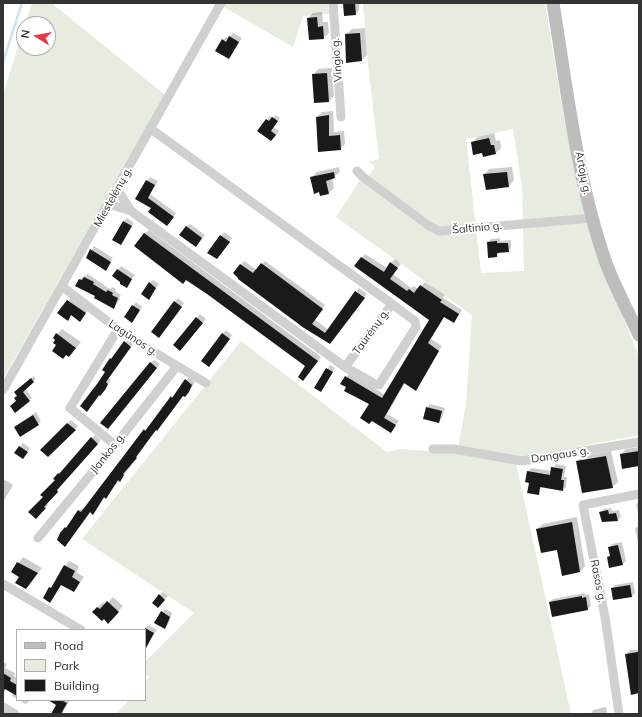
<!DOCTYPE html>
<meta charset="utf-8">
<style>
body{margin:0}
#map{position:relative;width:642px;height:717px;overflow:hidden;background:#fff;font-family:Mulish,sans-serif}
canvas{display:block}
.frame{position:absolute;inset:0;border:4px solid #333;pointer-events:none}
.legend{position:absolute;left:16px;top:629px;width:130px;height:72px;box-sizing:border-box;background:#fff;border:1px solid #adadad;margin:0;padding:5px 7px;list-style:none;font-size:12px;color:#333}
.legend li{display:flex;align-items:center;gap:8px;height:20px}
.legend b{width:20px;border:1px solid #adadad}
.north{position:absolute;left:16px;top:16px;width:40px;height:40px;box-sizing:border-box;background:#fff;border:1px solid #adadad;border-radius:50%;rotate:281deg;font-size:11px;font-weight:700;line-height:16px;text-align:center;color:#333}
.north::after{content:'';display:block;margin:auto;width:14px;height:18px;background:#e63946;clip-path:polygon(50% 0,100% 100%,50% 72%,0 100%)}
</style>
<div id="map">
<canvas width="642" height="717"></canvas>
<div class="frame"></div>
<ul class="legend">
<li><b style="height:5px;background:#bdbdbd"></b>Road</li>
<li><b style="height:11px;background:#e6ecdf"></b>Park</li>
<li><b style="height:11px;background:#1a1a1a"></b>Building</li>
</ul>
<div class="north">N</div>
</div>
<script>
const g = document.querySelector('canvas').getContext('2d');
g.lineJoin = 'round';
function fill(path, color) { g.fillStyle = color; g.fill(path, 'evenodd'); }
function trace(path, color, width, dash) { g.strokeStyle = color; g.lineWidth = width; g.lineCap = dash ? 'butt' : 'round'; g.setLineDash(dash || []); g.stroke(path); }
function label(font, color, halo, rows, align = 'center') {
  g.font = font + ' Mulish,sans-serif'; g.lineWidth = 4; g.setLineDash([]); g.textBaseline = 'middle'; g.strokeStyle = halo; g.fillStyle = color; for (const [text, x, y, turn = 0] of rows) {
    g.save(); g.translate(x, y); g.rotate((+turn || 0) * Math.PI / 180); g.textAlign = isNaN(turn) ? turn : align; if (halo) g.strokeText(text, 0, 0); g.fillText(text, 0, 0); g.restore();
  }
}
fill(new Path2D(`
 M32 3H54V5L165 95 3 379V94L24 28V48H48V24H25Z
 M226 3H328L329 14 303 16 293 47 224 7Z
 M363 3H545L563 113 582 199 605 271 639 357V435L515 459 571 714H116L129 700H145V682L149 677 145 674V662L194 613 82 539 241 341 387 452 400 449 457 453 466 404 472 315 336 217 360 180 363 183 375 167 369 162 379 159 369 73ZM513 129 522 186 524 271 481 273 466 139Z`), '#e6ecdf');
fill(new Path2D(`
 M344 3H359V10L356 14 345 15Z
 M322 12 323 22H328L329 33 323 38 308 18 313 13Z
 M365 28 367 55 362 60 346 34 352 29Z
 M233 33 242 38 229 57 223 40 226 37 229 38Z
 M332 68 334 96 329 101 313 75 318 69Z
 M333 111 334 132 344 131 345 144 340 149 319 150 317 117 322 112Z
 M276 115 280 118 273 127 279 131 275 137 259 131 270 116 273 118Z
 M494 133 496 141 500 140 501 148 496 153 483 156V152L472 143 477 137Z
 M339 167 340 172 332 178 334 188 329 193 311 178 317 172Z
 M512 167 514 180 509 186 487 189 484 175 489 169Z
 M150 177 158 181 150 194 176 213 170 221 136 199Z
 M127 218 134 223 121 243 124 222Z
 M190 224 205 235 199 243 186 227Z
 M149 230 321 357 307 375 303 379 307 366 187 279 144 234Z
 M224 232 232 238 220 255 209 252Z
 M500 238V241L511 240V248L508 251 500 252 496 256 488 242 491 239Z
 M94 246 113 258 105 270 87 258Z
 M365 254 387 268 395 259 401 264 393 274 411 288 414 286 418 289 425 282 445 295 443 298 462 310 454 322 444 316 431 339 442 346 416 389 405 383 387 414 399 421 391 431 370 404 347 387 346 377 350 373 385 395 430 320 362 258Z
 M244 261 257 270 265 261 325 305 315 320 329 330 359 288 367 294 333 340 234 273Z
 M121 266 135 275 127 287 118 270Z
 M88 274 110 289 112 287 116 289 115 291 121 295 119 298 120 299 114 308 97 296 80 279Z
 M153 280 159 284 148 299 150 283Z
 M73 295 90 308 80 320 72 315 67 319 59 313Z
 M178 298 184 303 174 318 175 302Z
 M136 302 142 307 135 318 126 317Z
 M200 314 206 319 184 346 197 318Z
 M62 329 81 342 69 356 57 345 56 340 54 338Z
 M226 330 232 335 222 350 223 334Z
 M128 339 134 343 108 378 111 380 104 391 87 411 98 385Z
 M154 360 160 364 141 386 150 363Z
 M330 365 335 368 321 391 316 388Z
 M34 376 36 379 25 388 32 398 15 411 18 396 15 392Z
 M189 377 195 382 192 387 183 395 160 426 156 429 123 477 105 497 96 510 93 513 91 512 79 528V511L82 508 84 509Z
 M430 404 445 408 442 418 439 422 427 408Z
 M36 412 41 421 38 424 15 427Z
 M71 420 78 426 48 456 41 450Z
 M95 435 101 440 46 503 48 505 36 517 44 497 56 480 59 474Z
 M23 443 30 448 23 458 20 447Z
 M639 447V465L621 454 626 449Z
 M611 451 618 482 612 487 577 462 583 456Z
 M556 464 566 466 564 477H567L566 487 562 490 542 486 538 494 530 482 528 471 532 468 551 471Z
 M5 480 13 485 3 502V482Z
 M639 502V517L636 504Z
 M611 508 612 511 619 510 621 517 618 520 600 513 604 509Z
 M577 517 585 566 580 572 537 529 543 524Z
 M639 525V546L635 529Z
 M622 542 626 561 622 564 608 557 611 554 609 548 612 544Z
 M23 557 42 568 26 588 20 576 12 572Z
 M69 561 79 566 76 572 84 577 74 591 62 584 50 602 44 598Z
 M633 582 635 593 632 596 612 588 615 585Z
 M163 592 168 596 158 607 153 603Z
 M585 593V595L589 594 591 606 588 609 550 602 553 599Z
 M113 597 123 606 113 617 93 612 103 602 106 605Z
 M165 609 172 613 168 625 165 628 162 612Z
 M148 625 157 630 145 648 144 630Z
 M630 650H639V692L632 694 626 655Z
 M3 662 7 664 5 668 15 673 14 676 17 678V699L12 696 13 693 3 687Z
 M18 700H30L26 704Z
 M50 700H70L62 714H53L58 704Z
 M606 707 607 714H591L593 710Z`), '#0003');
trace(new Path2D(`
 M3 62 22 3`), '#cfe2ee', 2.5);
fill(new Path2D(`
 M343 3H355L356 15 344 16Z
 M317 17 318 27 323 26 324 39 309 40 307 18Z
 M360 33 362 61 346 63 345 34Z
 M229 36 239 42 229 59 215 51 222 39 226 42Z
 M327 73 329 102 314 103 312 74Z
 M329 115V136L340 135 341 150 318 152 316 117Z
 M272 117 278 121 271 131 276 135 271 141 257 131 266 119 269 121Z
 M489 138 491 145H494L496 154 483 157 482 153 473 155 471 142Z
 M334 172 335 178 326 181 329 194 320 196 319 192 314 194 310 177Z
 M507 172 509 187 486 190 483 174Z
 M146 180 155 185 148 198 174 217 167 226 148 212 151 208 135 199Z
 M123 221 132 226 121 245 112 240Z
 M186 226 202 238 196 247 179 235Z
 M144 233 318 361 303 381 298 377 305 366 207 294 186 280 183 284 134 246Z
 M220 235 230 242 217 259 207 253Z
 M497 241V243H508L509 252 497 253V257L488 258 487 242Z
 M90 249 111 262 106 271 86 258Z
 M361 257 384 272 390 262 398 268 390 279 407 291 409 289 414 293 420 285 442 300 440 302 459 314 454 323 444 317 428 343 439 351 420 384 416 391 404 383 384 418 396 425 391 433 372 421 369 424 360 418 369 404 344 391 346 387 340 384 345 376 382 398 429 320 354 266Z
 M261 263 323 309 312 324 325 333 355 291 365 298 330 344 304 328 238 279V278L233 273 240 264 253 273Z
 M117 269 132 279 127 288 120 284V282L112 276Z
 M84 277 94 282 93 284 106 292 108 290 113 293 112 295 118 298 114 309 94 298 95 296 75 286 79 279 82 280Z
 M149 282 156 288 149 300 141 294Z
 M67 300 86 313 80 322 71 315 68 321 57 313Z
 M174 301 182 307 159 338 151 332Z
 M132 305 140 310 132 323 124 317Z
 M196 317 203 323 180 351 173 345Z
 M56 333 76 348 69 357 66 355 63 359 52 351 56 345 53 343 55 340 53 338Z
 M222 333 230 339 209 367 201 361Z
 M124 341 131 347 106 382 108 384 105 390 100 396 99 395 87 412 80 406 97 384 105 372 102 370 110 358 111 359Z
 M150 362 157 368 108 429 100 423Z
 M326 368 333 372 321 392 314 388Z
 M31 378 34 382 23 392 30 401 15 413 10 406 16 401 14 398 17 396 14 392Z
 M185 379 192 385 189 392 185 397 183 396 157 431 156 430 136 457 137 458 123 474 124 475 120 482 118 480 106 499 104 497 93 515 90 512 65 547 57 540 60 533 65 527 66 528 78 510 81 512 144 429 145 431 171 396 172 398Z
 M426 407 442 411 439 423 423 419Z
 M33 415 39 425 20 437 14 427Z
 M67 423 76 430 48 457 40 450Z
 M91 437 98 444 66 480 57 490 58 492 44 507 46 508 36 519 28 512 43 497 40 495 55 480 53 479 58 473 59 474Z
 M19 446 28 452 23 459 14 453Z
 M639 451V466L622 469 620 454Z
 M606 456 613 488 582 493 576 461Z
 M551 467 563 469 561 480H564L563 491 540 487 539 495 527 493 529 483 525 482 527 471 550 475Z
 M608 510 609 514 616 513 618 521 602 522 599 512Z
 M572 522 580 572 562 576 557 550 541 553 536 529Z
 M618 545 623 565 609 568 607 557 610 556 608 547Z
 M17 562 38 573 26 589 15 583 19 577 11 572Z
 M64 565 75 571 72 577 80 582 74 592 61 585 50 603 43 598 49 587 51 588Z
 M630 585 632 597 613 600 611 588Z
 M159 594 165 600 158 608 152 603Z
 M582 596V598L586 597 588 610 552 617 549 602Z
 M107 601 119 612 108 624 104 619 102 621 92 612 97 607 100 609Z
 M161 611 170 617 165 629 154 623Z
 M145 628 154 633 145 650Z
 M638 652 639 693 631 695 625 654Z
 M3 673 11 678 10 681 17 685V696L5 689 3 693Z
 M48 700H61L67 703 61 714H51L56 705Z`), '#1a1a1a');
trace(new Path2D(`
 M333 3 341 117
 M357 171 363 177 429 226 439 231 593 218
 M109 204 131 211 117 189
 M131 211 345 367 392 304 151 129
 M63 287 124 334 206 383
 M345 367 375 384 379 385 416 327 415 321 392 304
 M3 390 221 3
 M115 445 70 408 118 329
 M433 449H454L522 461 639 442
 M38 538 115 445 177 366
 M3 584 81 630
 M3 707 15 714
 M619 714 605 617 583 505 639 494`), '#d0d0d0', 9);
trace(new Path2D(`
 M553 3C567 90 577 180 606 263 615 287 628 311 639 335`), '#bdbdbd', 13);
label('11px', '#333', '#fff', [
 ["Vingio g.",337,60,-94],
 ["Artojų g.",583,173,79],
 ["Miestelėnų g.",113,197,-61],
 ["Šaltinio g.",477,228,-5],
 ["Taurėnų g.",371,332,-54],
 ["Lagūnos g.",133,338,33],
 ["Įlankos g.",108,453,-51],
 ["Dangaus g.",560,455,-9],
 ["Rasos g.",598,581,79]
]);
</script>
